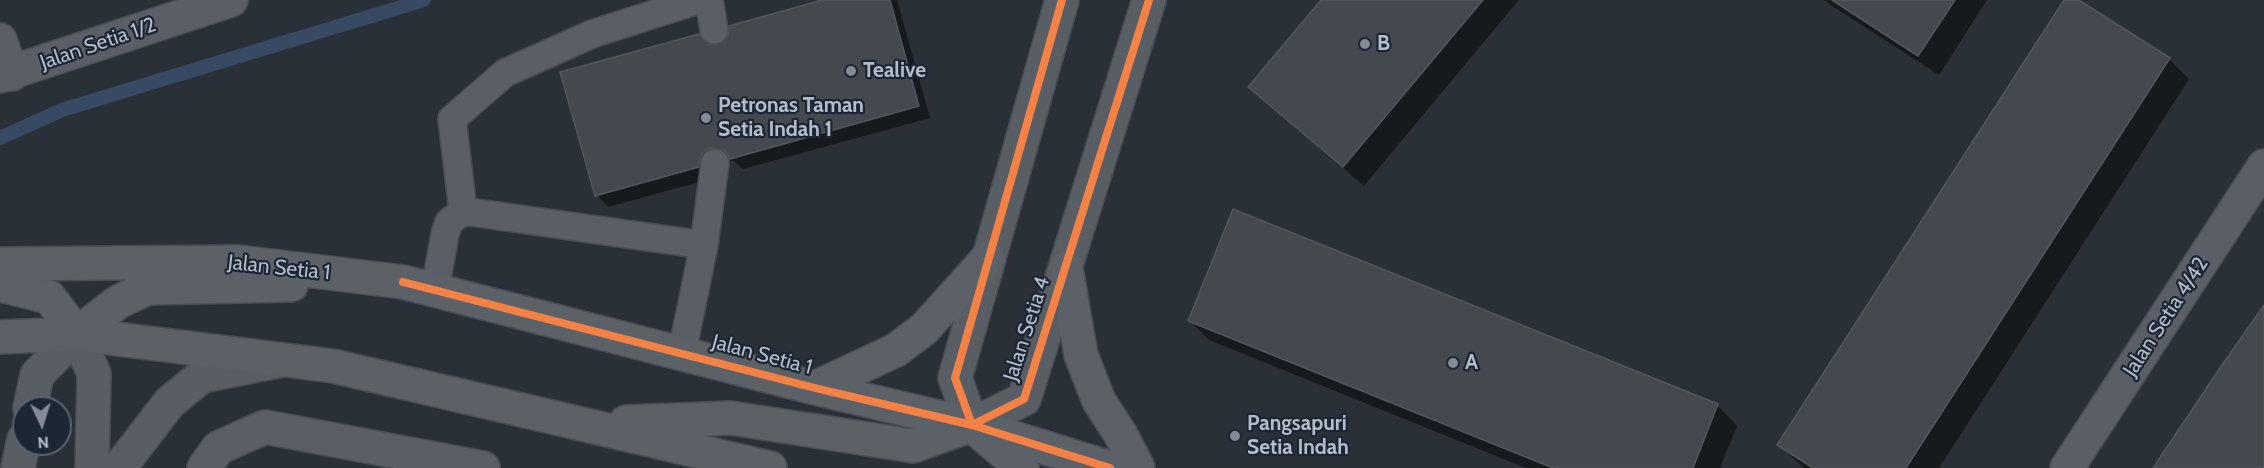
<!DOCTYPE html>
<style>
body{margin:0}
#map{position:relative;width:2264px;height:468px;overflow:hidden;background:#2a3038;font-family:Cabin,sans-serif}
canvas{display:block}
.north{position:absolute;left:12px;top:396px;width:60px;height:60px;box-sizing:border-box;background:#1d2633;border:2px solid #59626f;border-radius:50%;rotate:176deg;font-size:16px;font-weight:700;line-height:24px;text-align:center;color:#b4bcc9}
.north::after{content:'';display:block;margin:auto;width:21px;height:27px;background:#848b96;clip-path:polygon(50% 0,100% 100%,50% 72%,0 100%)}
</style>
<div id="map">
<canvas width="2264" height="468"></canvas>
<div class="north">N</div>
</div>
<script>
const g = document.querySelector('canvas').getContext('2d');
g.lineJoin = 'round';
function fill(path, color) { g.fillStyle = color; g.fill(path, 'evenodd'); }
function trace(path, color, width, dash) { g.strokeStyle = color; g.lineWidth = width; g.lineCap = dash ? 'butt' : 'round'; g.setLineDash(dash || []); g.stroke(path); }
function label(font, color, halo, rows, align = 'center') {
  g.font = font + ' Cabin,sans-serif'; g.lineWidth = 4.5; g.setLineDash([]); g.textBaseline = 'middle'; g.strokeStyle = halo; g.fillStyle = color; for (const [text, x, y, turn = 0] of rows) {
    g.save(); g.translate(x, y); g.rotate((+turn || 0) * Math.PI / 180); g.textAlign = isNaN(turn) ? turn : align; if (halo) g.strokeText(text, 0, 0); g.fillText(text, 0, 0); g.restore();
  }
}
fill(new Path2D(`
 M828 0H897L930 118 743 169 734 161 721 159 710 179 608 207 597 195 709 46 718 47Z
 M1323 0H1519L1364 186 1250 87Z
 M1823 0H1987L1939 75Z
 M2066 0H2076L2169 59 2189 79 1939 468H1804L1779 445Z
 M1234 211 1718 406 1737 426 1720 468H1526L1209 340 1189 320Z`), '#0007');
trace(new Path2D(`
 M0 138 62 110 424 0`), '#384963', 14);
const building = new Path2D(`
 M822 0H890L919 106 730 159 724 150 710 148 702 154 699 167 595 196 560 72 699 34 708 44 717 45 728 36 729 26Z
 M1321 0H1483L1343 167 1248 87Z
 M1832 0H1955L1918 56Z
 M2064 0H2079L2170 58 1906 468H1813L1777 445Z
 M1233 209 1718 404 1693 468H1553L1188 321Z
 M2264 305V468H2153L2220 368Z`);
fill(building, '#444950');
trace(building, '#52575f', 1.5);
const lane = new Path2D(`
 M709 0 714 30
 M463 211 452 119 505 73 592 34 698 0
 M704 245 715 163
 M435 290 445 234 449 222 463 211 704 245 682 352`);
const street = new Path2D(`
 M0 40 12 74
 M0 76 231 0
 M204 468 218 448 265 427 483 468
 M2067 468 2264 166`);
const secondary = new Path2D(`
 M1062 0 955 378 972 425 1024 399 1149 0
 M30 408 37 375 77 334 94 374 92 468
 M18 468 24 439
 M119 468 170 402 202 376 277 361`);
const primary = new Path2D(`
 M0 264 239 262 403 282 815 388 972 425 1110 468
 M1066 268 1081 355 1099 401 1121 435 1138 468
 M0 285 49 297 77 334
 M77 334 118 302 148 288 291 285
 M0 337 77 334 333 366 770 468
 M815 388 896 350 924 329 988 258
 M626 422 731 418 913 446 972 425
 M982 434 1022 468`);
trace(lane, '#484c53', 30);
trace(street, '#484c53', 36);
trace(secondary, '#484c53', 36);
trace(primary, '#484c55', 36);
trace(lane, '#5a5e66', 27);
trace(street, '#5a5e66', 33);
trace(secondary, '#595d64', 33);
trace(primary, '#5c6168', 33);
trace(new Path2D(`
 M403 282 815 388 972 425 1110 468
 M972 425 1024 399 1149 0
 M972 425 955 378 1062 0`), '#f48246', 8);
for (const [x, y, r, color] of [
 [1365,44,6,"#848b96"],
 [851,71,6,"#848b96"],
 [706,118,6,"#848b96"],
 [1453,363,6,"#848b96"],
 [1235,436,6,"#848b96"]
]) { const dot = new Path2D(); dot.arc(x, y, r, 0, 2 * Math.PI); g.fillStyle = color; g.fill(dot); trace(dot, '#1d2633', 2); }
label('21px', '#b4bcc9', '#1d2633', [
 ["Jalan Setia 1/2",98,44,-19],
 ["Jalan Setia 1",279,268,6],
 ["Jalan Setia 4/42",2166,317,-57],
 ["Jalan Setia 4",1027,329,-72],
 ["Jalan Setia 1",762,355,15]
]);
label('bold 21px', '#b4bcc9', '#1d2633', [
 ["B",1377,44],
 ["Tealive",863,71],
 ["Petronas Taman",718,106],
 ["Setia Indah 1",718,130],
 ["A",1465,363],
 ["Pangsapuri",1247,424],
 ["Setia Indah",1247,448]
], 'left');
</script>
